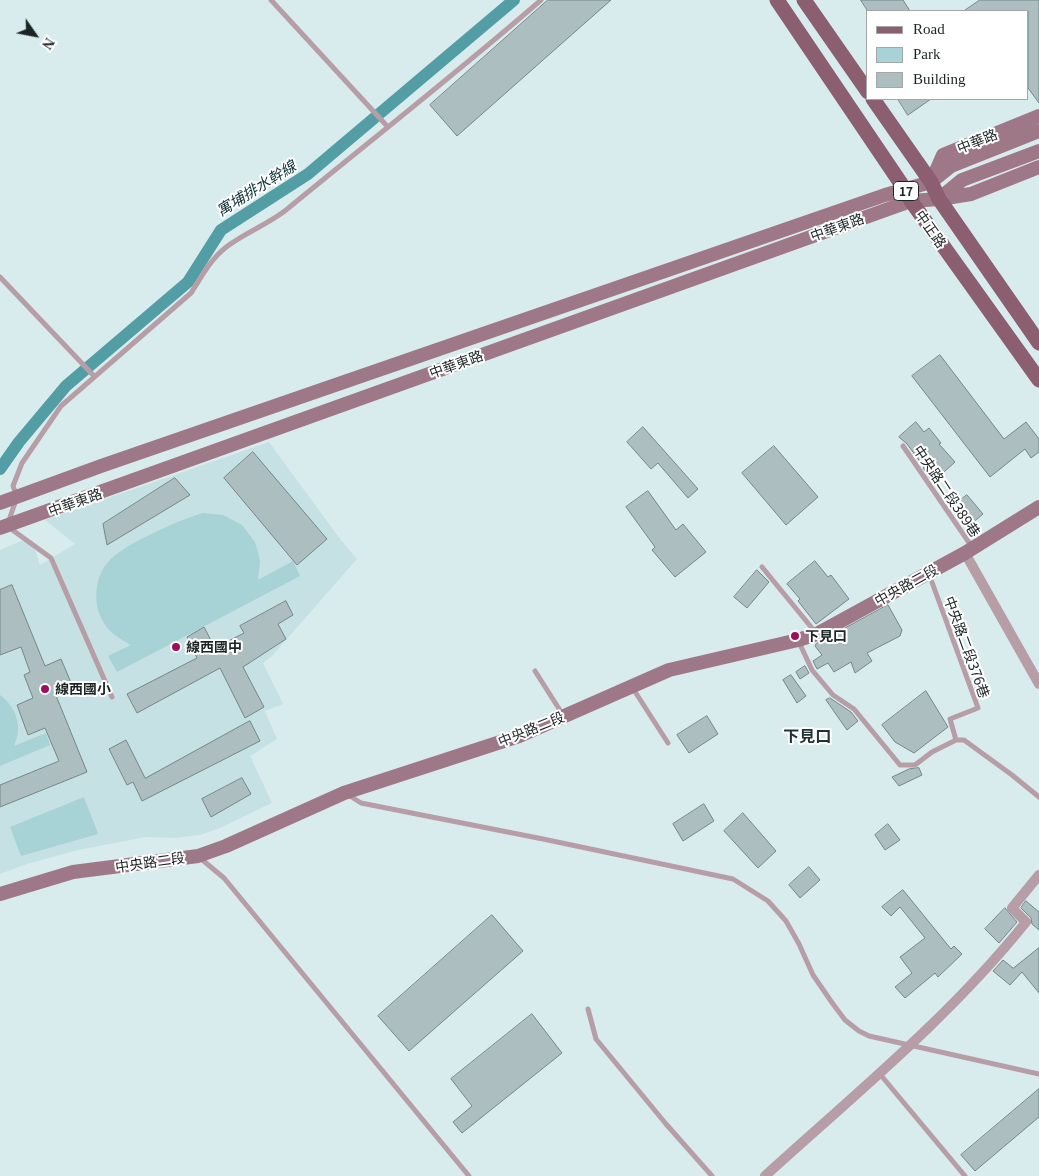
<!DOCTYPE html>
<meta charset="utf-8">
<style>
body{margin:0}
#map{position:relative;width:1039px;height:1176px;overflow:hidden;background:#d8eced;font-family:Georgia,serif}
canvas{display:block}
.legend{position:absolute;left:866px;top:10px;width:162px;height:90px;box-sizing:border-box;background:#fff;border:1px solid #a4a7a7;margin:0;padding:6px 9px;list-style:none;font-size:15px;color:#1c2424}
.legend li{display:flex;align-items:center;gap:10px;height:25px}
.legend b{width:25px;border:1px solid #a4a7a7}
.north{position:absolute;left:10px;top:10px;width:50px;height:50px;-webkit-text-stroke:4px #fff;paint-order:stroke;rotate:123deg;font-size:14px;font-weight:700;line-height:20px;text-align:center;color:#1c2424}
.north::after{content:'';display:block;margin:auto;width:18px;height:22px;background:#1c2424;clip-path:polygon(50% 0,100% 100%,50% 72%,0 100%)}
</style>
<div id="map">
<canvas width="1039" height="1176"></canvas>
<ul class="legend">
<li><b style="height:6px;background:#8b5e70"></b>Road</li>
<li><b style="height:14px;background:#a7d2d6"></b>Park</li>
<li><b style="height:14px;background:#acbec0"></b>Building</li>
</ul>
<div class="north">N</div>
</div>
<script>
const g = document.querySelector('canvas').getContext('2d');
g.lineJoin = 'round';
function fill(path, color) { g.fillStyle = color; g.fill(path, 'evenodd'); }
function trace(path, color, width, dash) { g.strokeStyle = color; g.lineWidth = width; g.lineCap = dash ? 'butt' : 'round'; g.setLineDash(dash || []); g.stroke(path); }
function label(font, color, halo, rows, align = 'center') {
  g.font = font + ' Georgia,"Noto Sans TC",serif'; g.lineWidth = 4; g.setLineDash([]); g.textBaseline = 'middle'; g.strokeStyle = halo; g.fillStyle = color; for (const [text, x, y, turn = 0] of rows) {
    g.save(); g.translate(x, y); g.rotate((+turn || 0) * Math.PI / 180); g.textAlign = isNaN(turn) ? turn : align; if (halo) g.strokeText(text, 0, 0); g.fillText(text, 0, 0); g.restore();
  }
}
fill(new Path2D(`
 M269 442 340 539 357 559 272 656 263 663 283 704 265 711 277 739 250 756 272 803 220 828 200 835 175 838 146 837 78 850 27 864 0 874V550L21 541 32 540 40 565 75 544 45 520Z`), '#c5e1e4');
fill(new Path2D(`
 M203 513 223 515 242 525 255 542 260 560 258 580 293 561 300 576 117 672 108 656 131 645C126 642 120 639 115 635 93 619 90 583 108 562 122 545 181 519 203 513Z
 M0 695C11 703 19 717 18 730 18 735 16 741 14 746L46 733 50 745 0 766Z
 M84 797 98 834 21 856 10 827Z`), '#a7d2d6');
trace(new Path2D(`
 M0 469 19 442 66 386 188 282 221 230 308 174 514 0`), '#539da4', 12);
const building = new Path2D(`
 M548 0H611L457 136 430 105Z
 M861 0H903L910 11H868Z
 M980 0H1039V103L1028 88V11H964Z
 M898 99H931L908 115Z
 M940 355 1004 439 1026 422 1039 439V452L1031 458 1025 449 990 477 912 376Z
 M916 422 924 432 929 428 941 443 939 444 955 462 933 482 923 468 924 467 907 444 899 437Z
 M643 427 698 489 688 498 658 463 651 469 627 442Z
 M774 446 818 497 786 525 742 473Z
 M253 452 327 539 297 565 224 478Z
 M175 478 190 495 107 545 103 524Z
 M648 491 676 530 683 524 706 552 675 577 652 550 655 547 626 507Z
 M967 495 983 514 969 526 953 506Z
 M815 561 828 577 831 575 849 599 816 624 798 601 800 599 787 584Z
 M757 570 769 582 747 608 734 597Z
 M12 585 45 666 61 659 72 685 55 693 87 772 0 807V785L59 761 45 728 28 735 17 705 33 698 24 675 30 672 21 647 0 655V590Z
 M286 601 293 615 278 624 286 639 243 667 264 707 245 718 220 668 137 713 127 694 197 658 187 637 204 627 215 648 244 633 240 626Z
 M888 605 902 630 900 636 867 653 872 661 855 673 851 662 834 672 828 663 817 669 813 661 822 655 815 646 816 644Z
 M805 666 809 673 800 679 796 672Z
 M791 675 806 696 797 703 783 680Z
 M926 691 948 727 914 753 895 742 882 725Z
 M830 698 851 712 858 721 847 730 826 700Z
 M707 716 718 734 689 753 677 735Z
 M250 721 260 741 142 801 133 782 127 785 109 749 126 740 145 778Z
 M919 768 922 775 899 786 892 777 909 769Z
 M242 778 251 794 211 817 202 799Z
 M704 804 714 821 683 841 673 824Z
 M743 813 776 851 758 868 724 831Z
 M888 824 900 840 885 850 875 835Z
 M809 867 820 880 800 898 789 885Z
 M903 890 951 949 954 946 962 954 938 977 935 973 905 998 895 987 912 973 900 957 925 938 900 907 891 916 882 907Z
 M1026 901 1039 912V930L1032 924 1031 918 1021 908Z
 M1005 908 1017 922 999 943 985 929Z
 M492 915 523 951 409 1051 378 1016Z
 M1039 948V993L1022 972 1010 985 993 971 1003 960 1013 968Z
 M532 1014 562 1053 462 1133 453 1122 472 1106 451 1079Z
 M1039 1089V1117L975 1171 961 1155Z`);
fill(building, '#acbec0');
trace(building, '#758788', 1);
trace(new Path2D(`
 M271 0 387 126
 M0 277 94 376
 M903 446 972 547
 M762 567 816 633
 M929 574 978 708 950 719 956 740
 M798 640 812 670 833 695 854 709 900 765H915L932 752 956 740H964L1012 775 1039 797
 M535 671 563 715
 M632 687 668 743
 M112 697 51 558 7 526 17 497 13 486 22 463 61 406 191 293C201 278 210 260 225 248 244 233 267 225 286 210 371 140 458 72 541 0
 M347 794 361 803 543 839 733 879 768 901 786 921 799 944 813 975 833 1004 845 1020 859 1031 869 1036 1039 1074
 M200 858 224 878 469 1176
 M588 1009 596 1039 666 1124 712 1176
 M879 1073 965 1176`), '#b79da6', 5);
trace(new Path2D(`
 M965 553 1039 684
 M765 1176C854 1095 950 1017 1026 922L1012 908 1039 875`), '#b79da6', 10);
trace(new Path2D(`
 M932 180 943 155 1039 116
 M940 199 971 194 1039 167
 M0 503 101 466 885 195 931 182 951 166 1039 131
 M0 528 894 207 911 201 939 199 962 180 1039 151
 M0 894 73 872 198 856 226 846 344 793 519 736 669 670 798 640 817 634 965 553 1039 507`), '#9e7887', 14);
trace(new Path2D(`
 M777 0 904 188 911 201 1039 380
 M804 0 868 92
 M873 99 931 182 939 199 1039 343`), '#8b5e70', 15);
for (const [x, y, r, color] of [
 [795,636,5,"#9b0f5e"],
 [176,647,5,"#9b0f5e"],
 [45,689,5,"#9b0f5e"]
]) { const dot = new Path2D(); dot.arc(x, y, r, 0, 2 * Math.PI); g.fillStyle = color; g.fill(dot); trace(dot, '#fff', 2); }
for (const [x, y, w] of [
 [906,191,25]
]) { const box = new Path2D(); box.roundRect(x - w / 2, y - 9.5, w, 19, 4); g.fillStyle = '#fff'; g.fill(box); trace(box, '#1c2424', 1); }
label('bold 12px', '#1c2424', null, [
 ["17",906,191]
]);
label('14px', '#1c2424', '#fff', [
 ["中華路",977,141,-22],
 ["中華東路",837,227,-20],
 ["中正路",931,229,55],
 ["中華東路",456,364,-20],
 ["中央路二段389巷",947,491,56],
 ["中華東路",75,502,-20],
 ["中央路二段",906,585,-29],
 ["中央路二段376巷",967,647,70],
 ["中央路二段",531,729,-22],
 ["中央路二段",150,862,-8]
]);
label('bold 14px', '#1c2424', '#fff', [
 ["下見口",805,636],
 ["線西國中",186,647],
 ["線西國小",55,689]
], 'left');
label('italic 15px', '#0f3438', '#fff', [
 ["寓埔排水幹線",256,188,-32]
]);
label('bold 16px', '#233334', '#fff', [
 ["下見口",807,736]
]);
</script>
